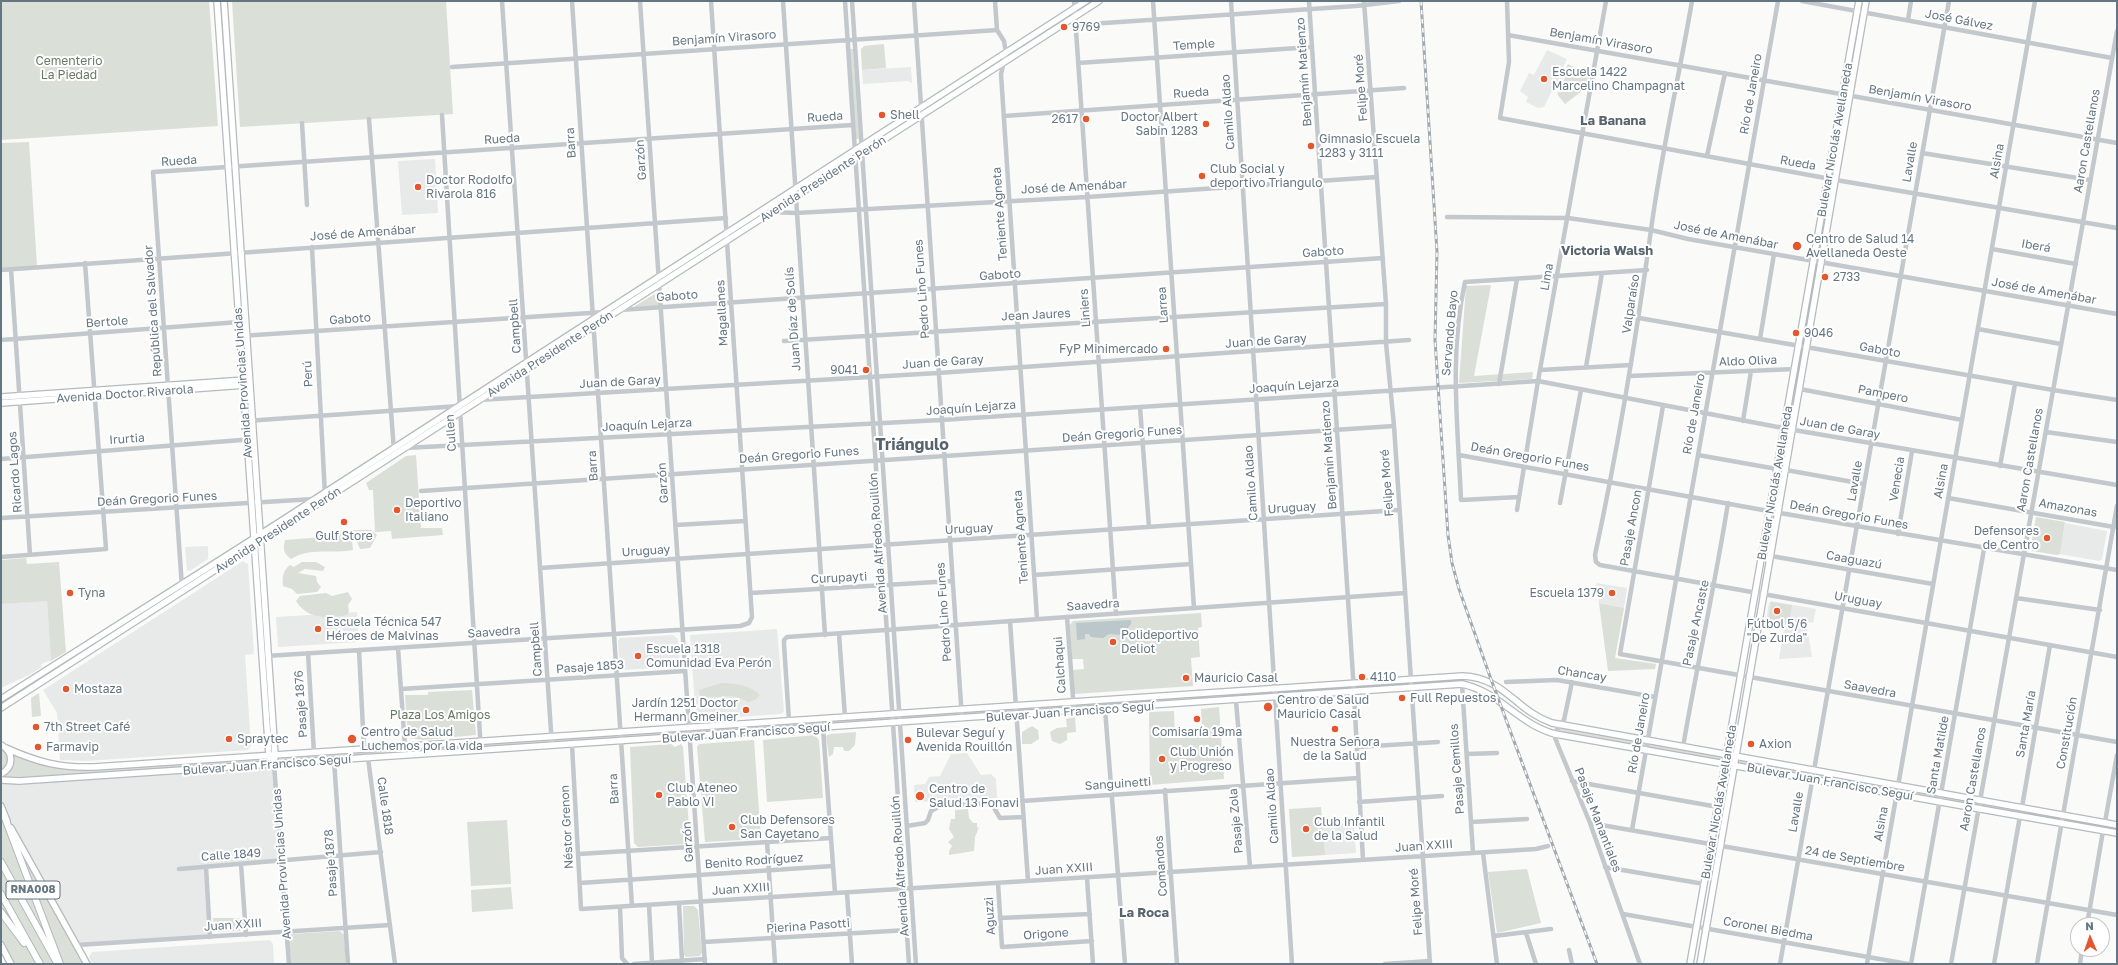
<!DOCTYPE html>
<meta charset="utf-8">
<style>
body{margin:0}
#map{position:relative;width:2118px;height:965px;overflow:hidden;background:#fafaf8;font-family:"Golos Text",sans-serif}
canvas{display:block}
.frame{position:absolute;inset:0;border:2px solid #657683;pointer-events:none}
.north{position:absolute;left:2070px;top:917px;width:40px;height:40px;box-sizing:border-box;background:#fff;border:1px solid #c1c8cd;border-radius:50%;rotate:358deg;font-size:11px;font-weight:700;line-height:16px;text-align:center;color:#657683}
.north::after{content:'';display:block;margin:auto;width:14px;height:18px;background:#e4572e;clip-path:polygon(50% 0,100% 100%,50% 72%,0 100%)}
</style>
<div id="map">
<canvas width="2118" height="965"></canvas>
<div class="frame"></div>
<div class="north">N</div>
</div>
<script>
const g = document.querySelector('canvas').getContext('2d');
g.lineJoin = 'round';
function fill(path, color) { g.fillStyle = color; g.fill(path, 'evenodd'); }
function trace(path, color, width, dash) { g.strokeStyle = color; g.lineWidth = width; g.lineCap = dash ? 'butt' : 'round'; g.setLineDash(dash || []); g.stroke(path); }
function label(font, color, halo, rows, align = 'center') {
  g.font = font + ' "Golos Text",sans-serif'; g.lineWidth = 4; g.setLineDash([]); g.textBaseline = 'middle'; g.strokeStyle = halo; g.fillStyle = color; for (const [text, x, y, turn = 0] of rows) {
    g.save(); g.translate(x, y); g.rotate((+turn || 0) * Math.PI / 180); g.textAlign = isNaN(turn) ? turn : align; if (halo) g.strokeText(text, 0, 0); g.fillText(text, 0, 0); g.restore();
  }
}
fill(new Path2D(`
 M1547 50 1567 59 1560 74 1564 76 1560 85 1556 83 1544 107 1538 108 1526 102 1528 97 1520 91 1529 73 1534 75Z
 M911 67 912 83 908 81 863 84 862 70Z
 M435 159 438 213 402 215 398 161Z
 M2065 523 2107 531 2102 559 2099 561 2060 554Z
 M208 546V559L190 571 187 570 185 547Z
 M243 561 248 564 254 654 245 655 251 746 248 750 87 761 60 760 57 713 43 690Z
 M1596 583 1627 588 1624 608 1599 603Z
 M47 600 51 661 45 662 41 665 42 667 29 675 1 688V604Z
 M1771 601 1816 609 1813 623 1808 622 1807 627 1812 657 1779 659 1785 623 1766 620 1769 603Z
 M357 612 359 642 278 647 276 617Z
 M777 629 784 711 781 714 696 720 690 635Z
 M673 635 678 639 680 667 620 670 618 641 620 638Z
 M967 753 981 775 991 774 996 779 997 798 915 802 914 785 925 784 929 777 940 776 951 754Z
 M274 764 282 860 206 867 210 937 77 945 5 818 1 806V780Z
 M1354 823 1356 853 1325 855 1322 825Z
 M270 940 273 944 274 964H93L89 957 92 952Z`), '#e8e9e9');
fill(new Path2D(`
 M1 1H209L218 126 1 140Z
 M232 1H446L453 114 240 127Z
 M884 44 886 68 862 70 861 49 864 46Z
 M850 49H853L859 139H856Z
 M1568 64 1589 75 1587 87 1565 104 1557 94 1566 76 1563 74Z
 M29 142 37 266 1 269V143Z
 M1491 285 1474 376 1533 372 1532 379 1459 383 1466 286Z
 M658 292 659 306 635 307V306Z
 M416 455 421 528H442L443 535 392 539 391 531 375 532 373 490H369L366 483 406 456Z
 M2036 517 2065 522 2060 554 2057 555 2032 551 2031 546Z
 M342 530H371L377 535 370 548 360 549 357 542 358 536H355L352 541 353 550C333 554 309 547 291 559 283 553 283 549 285 540L323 537Z
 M26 558 27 564 59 562 66 652 51 661 47 601 1 604V560Z
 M302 562H316L325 567 323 571 305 569 298 573 316 576 317 582 321 587 317 592 297 594 292 589 283 586C282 577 283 570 290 565L294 567Z
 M348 592 352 599 348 605 349 611 347 615C327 619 307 619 296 601L300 596 326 593 332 596Z
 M1771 602 1792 605 1789 623 1768 620Z
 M1599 603 1624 608 1615 658 1656 664 1655 669 1608 671Z
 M1201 613 1202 627 1198 628 1200 657 1191 658 1193 686 1074 694 1073 670 1084 669 1083 659H1072L1070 625 1073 621Z
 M1410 679 1411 688 1 780V745L70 768Z
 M721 683C737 684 748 684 760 695L755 700 748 702C731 691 718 700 700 696L699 690Z
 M472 690 476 735 423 740 408 738 405 695H428V692Z
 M39 693 41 716 32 717 31 698Z
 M1219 707 1224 779 1150 785 1149 712 1174 711 1175 736 1202 734 1201 709Z
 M1075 717 1076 732 1067 733V740L1060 744 1052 741 1050 732 1057 728 1067 727 1066 719Z
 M1561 725 2117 825V833L1555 734Z
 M1032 726 1038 730 1039 739 1031 744H1022V732Z
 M856 732 855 745 849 751H844L843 747H834L833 754 829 757 826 736 830 734Z
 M815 735 819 740 823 798 767 802 763 740Z
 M754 740 761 839 705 842 697 747 699 744Z
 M671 744 675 747 681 744 683 747 690 840 687 844 638 847 634 843 630 747Z
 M1 806 5 818 87 964H11L1 945Z
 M1321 807 1325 855 1292 857 1289 809Z
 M968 809 969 818 973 823H977V828L979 827 975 837 974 851 949 855V851L952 846 948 842 954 837 949 829 951 819H955V810Z
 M507 820 511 884 471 886 467 822Z
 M1527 869 1541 923 1497 933 1488 872Z
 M511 887 513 909 472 912 471 890Z
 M683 906H694L698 910 702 953 700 956 686 957 684 955Z
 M213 918H242L243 927 240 931 216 932 214 929Z
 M340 931 344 935 346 964H291L289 939 291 934Z`), '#dadfd7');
fill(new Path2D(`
 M1131 620V624L1122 635 1109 634 1103 638 1091 637 1089 634H1085V639L1077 640 1076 623Z`), '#bbc7cb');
const major = new Path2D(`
 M217 1 269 756 271 759
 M224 1 275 755 274 764
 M1 397 245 380
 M1 403 245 385
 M1 699 275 525 1086 1
 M1 708 1099 1
 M1 745C14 752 14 767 1 774
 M6 748C37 762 59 768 94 767L1463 676C1505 678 1516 711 1552 723L2117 825
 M1 780 19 781 1462 684C1500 692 1518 724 1555 734L2117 833
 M1 806 7 821
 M11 828 87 964
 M1 945 11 964
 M1690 964 1859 1
 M1700 964 1866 1`);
const highway = new Path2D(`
 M5 818 60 964
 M1 862 56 961
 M1 894 40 964
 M1 912 24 943`);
trace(major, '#b5babe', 8);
trace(highway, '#b4b9bd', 8);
trace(new Path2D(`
 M502 1 552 746
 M572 1 632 906
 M640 1 705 964
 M783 1 825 635
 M845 1 909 964
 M852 1 916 964
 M914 1 962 719
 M995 1 997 30 1004 41 1006 53 1001 74 1037 619
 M1074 1 1116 614
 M1153 1 1194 608
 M1231 1 1292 964
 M1309 1 1353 676 1363 860
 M1364 1 1386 304V343L1394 426 1430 964
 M1507 1 1509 62 1500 118 1836 180 2117 228
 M1692 1C1679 77 1661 154 1651 230 1636 339 1618 448 1595 555L1596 562 1600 565 2117 657
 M1802 1 2112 58
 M1908 20 1911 1
 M1075 25 1356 6 1399 1
 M1508 35 2117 143
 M1078 63 1312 47
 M452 67 997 30
 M442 115 481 751
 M1004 116 1404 88
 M369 119 394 451
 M302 123 307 205
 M1922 153 2090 180
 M1707 156 1725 73
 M772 212 796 213 1087 197 1377 177
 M1447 217 1568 218 1651 230 1688 239 2117 314
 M312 247 325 495
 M1992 249 2076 264
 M11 269 30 555
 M1 270 726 218
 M620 310 1383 258
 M1639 318 2053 390 2117 400
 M1978 329 2061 344
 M240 336 605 312
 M1760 339 1774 254
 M1 340 239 322
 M784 341 1386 304
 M1586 367 1602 273
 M1540 370 1631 365
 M1629 376 1795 369
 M1499 384 1517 279
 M1800 389 1962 420
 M478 400 938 373 1409 340
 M1663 406 1620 654 2117 742
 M1140 407 1149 527
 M246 421 459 406
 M1743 421 1751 371
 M2046 432 2117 442
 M405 448 941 420 1538 381 1788 429 2117 485
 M1459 455 1774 512 2117 570
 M1698 455 1777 469
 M1 459 254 439
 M2000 466 2015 384
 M1786 470 1864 484
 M421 491 1394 426
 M1519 497 1461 500C1458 428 1449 353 1465 282L1647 270
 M1948 498 2114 527
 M1560 503 1581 390
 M1517 510 1538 381 1606 1
 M1 518 314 499
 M676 525 745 521
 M1898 534 1912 451
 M1771 556 1933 584
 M1 557 106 549 85 263
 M540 568 1399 510
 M1034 575 1191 564
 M182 587 153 172 852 125
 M751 593 952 581
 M2016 598 2100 610
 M1067 617 1074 711
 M1010 621 1028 881
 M839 634 845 717
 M398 648 405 747
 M359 650 364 749 368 758 395 964
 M308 653 314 753
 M266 656 740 626 749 623 752 617 711 1
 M1506 682 1557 680 1655 697
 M1572 682 1564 720 1557 729 1555 738 1590 823 1640 964
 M1462 684 1473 853
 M401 689 685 671
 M1236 701 1250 867
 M1105 709 1125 964
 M789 721 784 644V640L787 637 1405 593
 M823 728 835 893
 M572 745 581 909 1536 849 1548 846
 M1357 747 1438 742
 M1683 747C1697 665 1715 585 1728 503
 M1467 754 1497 753
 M334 760 348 964
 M274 764 289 964
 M1572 781 1718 807
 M1165 790 1177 964
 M1022 801 1358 778
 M1359 802 1442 796
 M2022 807 2050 645
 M1471 822 1527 819
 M2105 822 2117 755
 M1590 823 2117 915
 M907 826 925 823 928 820 931 811 940 806 986 803 993 806 1000 818 1023 817
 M1632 830 1778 1
 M767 842 775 964
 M1483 853 1497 964
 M579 854 831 838
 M241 864 246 935
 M206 867 210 937
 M1605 867 1704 884
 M179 869 381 852
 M1087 878 1093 964
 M580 883 833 866
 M998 883 1002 947 1092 941
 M847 893 852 964
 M679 903 682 961
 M649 905 652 963
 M620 907 622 958 627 964
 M1623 914 1908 964
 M1000 918 1090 914
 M2087 925 2103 831
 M1526 933 1536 964
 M1494 936 1551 929
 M704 942 908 930
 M77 945 390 925
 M1569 950 1572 964
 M634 964 705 959
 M1385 964 1430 961
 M1780 964 1949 1
 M1867 964 2035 1
 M1911 964 1984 549
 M1951 964 2117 31
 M1994 964 2020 816
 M2037 964 2117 506
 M2080 964 2082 949`), '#c3c8cc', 4.5);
trace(major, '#fff', 5.5);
trace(highway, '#fff', 6);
const rail = new Path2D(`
 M1421 1 1437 252 1435 340 1448 535 1452 563 1459 589 1492 682 1597 964`);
trace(rail, '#a2aab0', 3);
trace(rail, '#fff', 1.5, [4.5]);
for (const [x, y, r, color] of [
 [1064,27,4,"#e4572e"],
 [1544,79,4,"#e4572e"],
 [882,115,4,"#e4572e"],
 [1086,119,4,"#e4572e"],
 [1206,124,4,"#e4572e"],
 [1311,146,4,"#e4572e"],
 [1202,176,4,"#e4572e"],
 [418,187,4,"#e4572e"],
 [1797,246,5,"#e4572e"],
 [1825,277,4,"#e4572e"],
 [1796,333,4,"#e4572e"],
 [1166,349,4,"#e4572e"],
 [866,370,4,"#e4572e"],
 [397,510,4,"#e4572e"],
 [344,522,4,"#e4572e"],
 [2047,538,4,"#e4572e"],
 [70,593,4,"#e4572e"],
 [1612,593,4,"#e4572e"],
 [1777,611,4,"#e4572e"],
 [318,629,4,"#e4572e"],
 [1113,642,4,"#e4572e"],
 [638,656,4,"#e4572e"],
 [1362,677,4,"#e4572e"],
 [1186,678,4,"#e4572e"],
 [66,689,4,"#e4572e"],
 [1402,698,4,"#e4572e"],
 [1268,707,5,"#e4572e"],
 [746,710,4,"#e4572e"],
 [1197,719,4,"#e4572e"],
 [36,727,4,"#e4572e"],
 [1335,729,4,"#e4572e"],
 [229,739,4,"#e4572e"],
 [352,739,5,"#e4572e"],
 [908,740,4,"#e4572e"],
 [1751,744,4,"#e4572e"],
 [38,747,4,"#e4572e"],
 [1162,759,4,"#e4572e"],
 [659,795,4,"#e4572e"],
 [920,796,5,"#e4572e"],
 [732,827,4,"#e4572e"],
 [1306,829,4,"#e4572e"]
]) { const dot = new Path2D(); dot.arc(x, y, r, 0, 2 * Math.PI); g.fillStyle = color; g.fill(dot); trace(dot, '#fff', 1.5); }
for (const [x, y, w] of [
 [33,890,54]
]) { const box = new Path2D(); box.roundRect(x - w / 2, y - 9, w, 18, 3); g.fillStyle = '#fff'; g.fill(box); trace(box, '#657683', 1); }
label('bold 11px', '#657683', null, [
 ["RNA008",33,890]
]);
label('12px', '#657683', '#fff', [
 ["José Gálvez",1959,20,11],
 ["Benjamín Virasoro",724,38,-4],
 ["Benjamín Virasoro",1601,41,10],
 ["Temple",1194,45,-4],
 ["Benjamín Matienzo",1304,72,-94],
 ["Felipe Moré",1361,88,-94],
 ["Rueda",1191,93,-4],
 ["Río de Janeiro",1751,94,-80],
 ["Benjamín Virasoro",1920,98,10],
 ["Camilo Aldao",1228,112,-94],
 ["Rueda",825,117,-4],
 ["Rueda",502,139,-4],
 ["Bulevar Nicolás Avellaneda",1835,140,-80],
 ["Aaron Castellanos",2087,141,-80],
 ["Barra",571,143,-94],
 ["Garzón",641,160,-94],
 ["Rueda",179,161,-4],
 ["Alsina",1997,161,-80],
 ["Lavalle",1910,162,-80],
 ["Rueda",1798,163,10],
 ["Avenida Presidente Perón",823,179,-33],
 ["José de Amenábar",1074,187,-3],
 ["Teniente Agneta",1000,214,-94],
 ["José de Amenábar",363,233,-4],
 ["José de Amenábar",1726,235,11],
 ["Iberá",2036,246,10],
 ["Gaboto",1323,252,-4],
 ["Gaboto",1000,275,-4],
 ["Lima",1547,277,-80],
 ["Pedro Lino Funes",922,289,-94],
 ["José de Amenábar",2044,291,10],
 ["Gaboto",677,296,-4],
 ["Valparaíso",1631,304,-81],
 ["Larrea",1163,305,-94],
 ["Liniers",1085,308,-94],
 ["República del Salvador",153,311,-94],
 ["Magallanes",722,313,-93],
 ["Jean Jaures",1036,315,-3],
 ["Gaboto",350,319,-4],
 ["Juan Díaz de Solís",793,319,-94],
 ["Bertole",107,322,-4],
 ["Campbell",515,326,-94],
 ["Servando Bayo",1450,333,-85],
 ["Juan de Garay",1266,341,-4],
 ["Gaboto",1880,350,10],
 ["Avenida Presidente Perón",550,354,-33],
 ["Aldo Oliva",1748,361,-2],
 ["Juan de Garay",943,362,-4],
 ["Perú",308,374,-93],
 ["Juan de Garay",620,382,-3],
 ["Avenida Provincias Unidas",243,383,-94],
 ["Joaquín Lejarza",1294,386,-4],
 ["Avenida Doctor Rivarola",125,394,-4],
 ["Pampero",1883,394,11],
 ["Joaquín Lejarza",971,408,-4],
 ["Río de Janeiro",1694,414,-80],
 ["Joaquín Lejarza",647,425,-3],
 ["Juan de Garay",1840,428,10],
 ["Cullen",451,433,-94],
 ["Deán Gregorio Funes",1122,434,-4],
 ["Irurtia",127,439,-4],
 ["Deán Gregorio Funes",799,455,-4],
 ["Benjamín Matienzo",1329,455,-94],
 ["Deán Gregorio Funes",1530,457,10],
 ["Aaron Castellanos",2030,460,-80],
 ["Barra",593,466,-94],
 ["Ricardo Lagos",15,472,-94],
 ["Venecia",1897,479,-81],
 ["Lavalle",1855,481,-80],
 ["Alsina",1941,481,-80],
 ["Garzón",663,483,-94],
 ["Camilo Aldao",1251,483,-94],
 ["Felipe Moré",1387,483,-94],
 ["Bulevar Nicolás Avellaneda",1775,483,-80],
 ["Deán Gregorio Funes",157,499,-3],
 ["Uruguay",1292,508,-4],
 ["Amazonas",2068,508,10],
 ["Deán Gregorio Funes",1849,515,10],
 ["Pasaje Ancon",1631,528,-80],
 ["Uruguay",969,529,-3],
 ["Avenida Presidente Perón",278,530,-33],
 ["Teniente Agneta",1021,537,-94],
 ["Avenida Alfredo Rouillón",878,543,-94],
 ["Uruguay",646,551,-4],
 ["Caaguazú",1854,560,10],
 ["Curupayti",839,578,-3],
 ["Uruguay",1858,600,10],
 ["Saavedra",1093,605,-4],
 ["Pedro Lino Funes",944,612,-94],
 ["Pasaje Ancaste",1696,623,-78],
 ["Saavedra",494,632,-4],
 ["Campbell",536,649,-94],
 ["Calchaqui",1060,665,-94],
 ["Pasaje 1853",590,667,-4],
 ["Chancay",1582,674,9],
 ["Saavedra",1870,689,10],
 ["Pasaje 1876",301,704,-94],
 ["Bulevar Juan Francisco Seguí",1070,712,-4],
 ["Santa María",2026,724,-80],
 ["Bulevar Juan Francisco Seguí",746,733,-4],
 ["Río de Janeiro",1639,733,-80],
 ["Constitución",2067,733,-80],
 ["Santa Matilde",1938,755,-80],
 ["Bulevar Juan Francisco Seguí",267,765,-4],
 ["Pasaje Cemillos",1457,769,-94],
 ["Aaron Castellanos",1973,779,-80],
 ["Bulevar Juan Francisco Seguí",1830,782,10],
 ["Sanguinetti",1118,784,-4],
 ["Barra",614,789,-94],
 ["Bulevar Nicolás Avellaneda",1719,802,-80],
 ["Calle 1818",385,806,82],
 ["Camilo Aldao",1272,806,-94],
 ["Lavalle",1796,812,-80],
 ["Pasaje Manantiales",1598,820,69],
 ["Pasaje Zola",1236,821,-95],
 ["Alsina",1881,824,-80],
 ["Néstor Grenon",567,827,-93],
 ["Garzón",688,842,-94],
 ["Juan XXIII",1424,846,-4],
 ["Calle 1849",231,855,-4],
 ["24 de Septiembre",1855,859,10],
 ["Benito Rodríguez",754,861,-4],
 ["Pasaje 1878",331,863,-94],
 ["Avenida Provincias Unidas",282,864,-94],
 ["Avenida Alfredo Rouillón",900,866,-94],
 ["Comandos",1161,866,-94],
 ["Juan XXIII",1064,869,-4],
 ["Juan XXIII",741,889,-4],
 ["Felipe Moré",1416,902,-94],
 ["Aguzzi",990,916,-94],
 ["Juan XXIII",233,925,-4],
 ["Pierina Pasotti",808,926,-4],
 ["Coronel Biedma",1768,929,10],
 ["Origone",1046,934,-4]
]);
label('12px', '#657683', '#fff', [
 ["9769",1072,27],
 ["Escuela 1422",1552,72],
 ["Marcelino Champagnat",1552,86],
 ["Shell",890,115],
 ["Doctor Albert",1198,117,"right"],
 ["Sabin 1283",1198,131,"right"],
 ["2617",1078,119,"right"],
 ["Gimnasio Escuela",1319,139],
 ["1283 y 3111",1319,153],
 ["Club Social y",1210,169],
 ["deportivo Triangulo",1210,183],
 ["Doctor Rodolfo",426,180],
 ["Rivarola 816",426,194],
 ["Centro de Salud 14",1806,239],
 ["Avellaneda Oeste",1806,253],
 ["2733",1833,277],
 ["9046",1804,333],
 ["FyP Minimercado",1158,349,"right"],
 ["9041",858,370,"right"],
 ["Deportivo",405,503],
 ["Italiano",405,517],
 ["Defensores",2039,531,"right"],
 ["de Centro",2039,545,"right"],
 ["Gulf Store",344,536,"center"],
 ["Tyna",78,593],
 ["Escuela 1379",1604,593,"right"],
 ["Escuela Técnica 547",326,622],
 ["Héroes de Malvinas",326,636],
 ["Fútbol 5/6",1777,624,"center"],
 ["\"De Zurda\"",1777,638,"center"],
 ["Polideportivo",1121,635],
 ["Deliot",1121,649],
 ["Escuela 1318",646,649],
 ["Comunidad Eva Perón",646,663],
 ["4110",1370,677],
 ["Mauricio Casal",1194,678],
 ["Mostaza",74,689],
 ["Full Repuestos",1410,698],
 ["Centro de Salud",1277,700],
 ["Mauricio Casal",1277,714],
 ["Jardín 1251 Doctor",738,703,"right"],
 ["Hermann Gmeiner",738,717,"right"],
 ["7th Street Café",44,727],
 ["Centro de Salud",361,732],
 ["Luchemos por la vida",361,746],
 ["Comisaría 19ma",1197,732,"center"],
 ["Bulevar Seguí y",916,733],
 ["Avenida Rouillón",916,747],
 ["Spraytec",237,739],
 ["Nuestra Señora",1335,742,"center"],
 ["de la Salud",1335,756,"center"],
 ["Axion",1759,744],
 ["Farmavip",46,747],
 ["Club Unión",1170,752],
 ["y Progreso",1170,766],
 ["Club Ateneo",667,788],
 ["Pablo VI",667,802],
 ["Centro de",929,789],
 ["Salud 13 Fonavi",929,803],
 ["Club Defensores",740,820],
 ["San Cayetano",740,834],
 ["Club Infantil",1314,822],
 ["de la Salud",1314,836]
], 'left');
label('12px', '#687a64', '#fff', [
 ["Cementerio",69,61],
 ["La Piedad",69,75],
 ["Plaza Los Amigos",440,715]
]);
label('bold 13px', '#57646e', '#fff', [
 ["La Banana",1613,121],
 ["Victoria Walsh",1607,251],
 ["La Roca",1144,913]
]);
label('bold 16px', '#57646e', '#fff', [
 ["Triángulo",912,445]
]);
</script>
